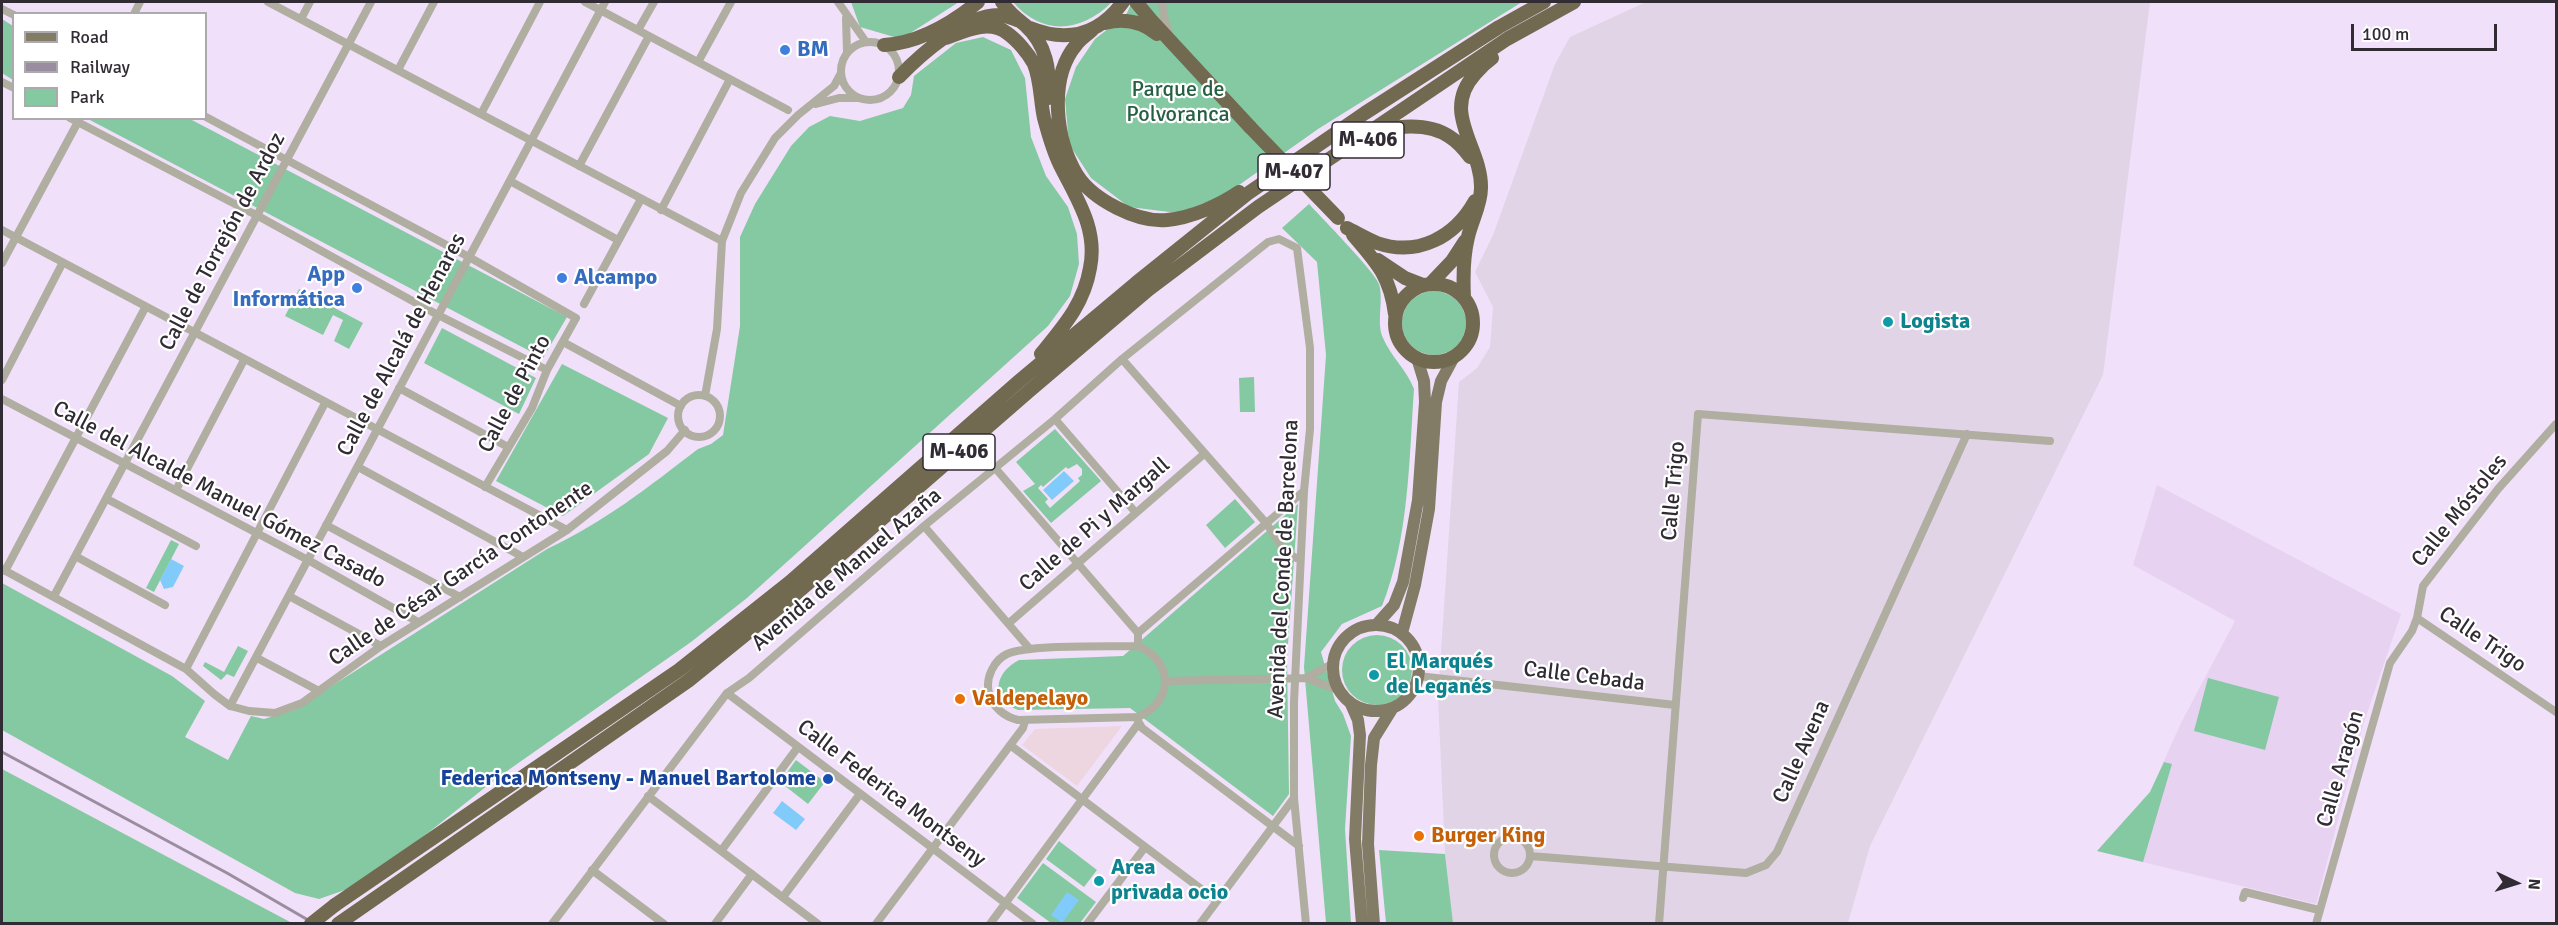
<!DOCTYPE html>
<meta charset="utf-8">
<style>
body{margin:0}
#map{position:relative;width:2558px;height:925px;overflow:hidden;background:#f1e0f9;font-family:Signika,sans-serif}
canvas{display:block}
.frame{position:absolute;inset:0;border:3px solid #312b34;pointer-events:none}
.legend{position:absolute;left:12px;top:12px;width:195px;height:108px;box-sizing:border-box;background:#fff;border:2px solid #adaaae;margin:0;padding:8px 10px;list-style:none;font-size:18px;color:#312b34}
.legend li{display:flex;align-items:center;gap:12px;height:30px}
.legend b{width:30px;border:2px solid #adaaae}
.north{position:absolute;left:2486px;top:853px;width:60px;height:60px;-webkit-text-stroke:4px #fff;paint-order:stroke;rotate:94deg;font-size:16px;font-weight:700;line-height:24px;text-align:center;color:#312b34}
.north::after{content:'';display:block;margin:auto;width:21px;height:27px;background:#312b34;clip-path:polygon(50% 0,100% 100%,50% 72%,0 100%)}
.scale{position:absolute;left:2351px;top:24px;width:146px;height:27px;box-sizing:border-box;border:3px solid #312b34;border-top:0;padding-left:8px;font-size:18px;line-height:21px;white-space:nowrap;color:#312b34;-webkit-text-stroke:4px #fff;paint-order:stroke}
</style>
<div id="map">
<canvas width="2558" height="925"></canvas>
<div class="frame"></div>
<ul class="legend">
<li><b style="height:8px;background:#827c66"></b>Road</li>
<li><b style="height:8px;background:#998d9f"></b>Railway</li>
<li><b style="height:16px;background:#84c9a1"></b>Park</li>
</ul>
<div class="north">N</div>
<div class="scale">100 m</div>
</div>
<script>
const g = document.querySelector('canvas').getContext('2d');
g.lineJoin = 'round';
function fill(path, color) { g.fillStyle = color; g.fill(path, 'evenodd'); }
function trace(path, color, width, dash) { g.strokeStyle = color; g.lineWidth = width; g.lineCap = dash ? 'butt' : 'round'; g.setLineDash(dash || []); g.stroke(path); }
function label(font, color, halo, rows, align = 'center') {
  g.font = font + ' Signika,sans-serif'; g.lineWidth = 4.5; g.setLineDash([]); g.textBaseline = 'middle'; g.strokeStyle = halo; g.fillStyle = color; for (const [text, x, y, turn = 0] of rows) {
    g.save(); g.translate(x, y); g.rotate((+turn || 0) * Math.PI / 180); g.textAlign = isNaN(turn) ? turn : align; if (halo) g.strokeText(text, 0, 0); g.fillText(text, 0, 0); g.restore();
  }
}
fill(new Path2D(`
 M1122 726 1077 786 1022 745 1035 729Z`), '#edd6e0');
fill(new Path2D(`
 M1646 2H2150L2103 375 1870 846 1848 923 1453 924 1445 854 1438 696 1459 382 1477 368 1490 347 1493 307 1475 272 1493 235 1555 64 1570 37Z`), '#e1d4e7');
fill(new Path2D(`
 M2157 485 2401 614 2363 725 2316 904 2097 851 2150 792 2181 723 2235 621 2133 565Z`), '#e7d2f2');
fill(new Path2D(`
 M851 2H959L901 39 860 27Z
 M1013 2H1112C1082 32 1043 37 1013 2Z
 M1132 2H1522L1318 129 1225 195 1178 213 1129 207 1091 178 1069 144 1065 99 1076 67 1095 39 1126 15Z
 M2 19 13 26V80L2 73Z
 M983 37 1011 50 1025 78 1031 137 1046 176 1068 207 1077 234 1079 264 1070 296 1048 326 747 598 691 642 497 778 365 883 319 899 295 893 2 730V583L172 676 205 701 185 737 228 760 251 716 264 719 294 710 547 549C606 521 647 488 698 449L711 444 723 435 740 326V237L755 204 791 146 809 127 830 116 860 121 903 108 911 95 914 76 956 43Z
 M88 119H190L567 317 543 358Z
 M1309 204C1321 217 1375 272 1379 284 1384 301 1376 323 1383 338 1391 357 1407 370 1414 389 1409 461 1409 538 1382 606L1342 624 1321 652 1335 701 1343 714 1351 736 1345 829 1351 923H1326L1304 667 1326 355 1317 262 1282 228Z
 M299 289 363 323 349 349 334 341 343 320 333 315 323 335 285 316Z
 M1402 323a32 32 0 1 1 64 0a32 32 0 1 1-64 0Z
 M442 328 536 378 519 414 424 363Z
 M562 364 668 418 649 454 563 516 496 481Z
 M1254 377 1255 412H1240L1239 378Z
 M1055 429 1101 481 1051 523 1023 491 1035 484 1016 462ZM1077 464 1082 469V475L1078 478 1080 481 1050 508 1045 502 1048 499 1038 488 1041 485 1043 487 1066 467 1068 469Z
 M1235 499 1255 522 1225 548 1206 525Z
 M1298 504 1287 658 1289 794 1273 816 1130 708 1018 710C989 699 995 672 1019 660L1123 656Z
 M171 540 179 544 154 592 146 588Z
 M1342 670a35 35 0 1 1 70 0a35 35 0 1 1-70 0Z
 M238 646 248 651 234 677 227 674 221 680 203 666 205 662 224 672Z
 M2208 678 2279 697 2265 750 2194 731Z
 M796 760 825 782 808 804 780 782Z
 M2164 762 2172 764 2143 862 2097 851 2150 792Z
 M2 769 292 923H2Z
 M1059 841 1097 870 1084 887 1046 859Z
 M1379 850 1445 854 1453 923H1386Z
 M1043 863 1096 902 1080 923H1051L1017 898Z`), '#84c9a1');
fill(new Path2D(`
 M1064 471 1074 481 1052 500 1043 490Z
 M171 559 184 566 173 587 164 589 160 580Z
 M782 801 805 819 796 830 773 813Z
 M1067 892 1079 900 1062 923 1051 915Z`), '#81cbfb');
trace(new Path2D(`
 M268 2 722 241
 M585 2 788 110
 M838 2 866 42
 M1162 2 1164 17 1170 36
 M2 9 14 15
 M134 14 140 2
 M846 18 847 53
 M301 19 310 2
 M638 30 654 2
 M841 71a29 29 0 1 1 58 0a29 29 0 1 1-58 0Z
 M698 62 731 2
 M398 70 434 2
 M2 82 14 88
 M816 104 839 98H857
 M481 114 540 2
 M206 117 469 257 576 318 547 370 532 408 485 487
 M70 118 258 216 438 315 547 370
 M579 166 649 36
 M510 181 618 240
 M661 210 730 79
 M2 230 567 530
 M2 263 79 120
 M584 304 641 199
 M563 342 681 406
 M1122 359 1266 523C1274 534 1286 557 1300 559
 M2 380 62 264
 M399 388 508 447
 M678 416a21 21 0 1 1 42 0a21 21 0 1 1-42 0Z
 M705 396 717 329 722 241 741 193 775 138 798 115 834 86 841 73
 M2 399 308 560 418 622
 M1055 419 1136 513
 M358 467 523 557
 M996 469 1138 633V646
 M176 490 244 360
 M107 499 196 546
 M326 525 460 597
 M924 526 1030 649
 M77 557 165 605
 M2 569 186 669 214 694 230 706 249 711 275 713 302 703 381 646 567 530 667 451 685 430
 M5 571 145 308
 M54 596 371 2
 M289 596 381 646
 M2417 618 2556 712
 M1009 623 1204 454
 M1138 633 1304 491
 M1138 646C1174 661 1174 702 1138 717L1018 720C1005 717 992 707 989 693 985 678 994 660 1007 654 1030 644 1109 647 1138 646Z
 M257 658 319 691
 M186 669 325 403
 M1418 676 1675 705
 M1306 678 1332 664
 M1166 681 1306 678 1338 690
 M727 693 1033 924
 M230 706 605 2
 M1138 721 1142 728 1299 846
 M1010 745 1217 901
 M648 796 818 924
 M1494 855a18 18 0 1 1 36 0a18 18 0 1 1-36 0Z
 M721 851 798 747
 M1530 856 1746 873 1766 865 1777 852 1967 434
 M592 870 664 924
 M783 897 860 794
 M2243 898 2245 892 2319 910
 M552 924 727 693 749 678 924 526 1055 419 1122 359 1268 242 1279 239 1297 248 1310 348V429L1304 491 1294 702V798L1306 924
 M715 924 752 874
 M876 924 1023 728 1025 721
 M990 924 1138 724
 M1087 924 1145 847
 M1200 924 1294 798
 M1659 924 1698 414 2050 441
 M2316 924 2390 663 2412 631 2417 618 2423 586 2498 489 2556 424`), '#b0ada1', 8);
trace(new Path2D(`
 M1377 624 1394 605 1403 582 1418 500 1425 402 1424 381 1417 358
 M1333 668a43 43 0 1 1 86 0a43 43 0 1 1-86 0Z
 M1402 633 1415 585 1429 509 1436 402 1441 381 1454 357
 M1351 704 1358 720 1360 735 1355 839 1362 924
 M1374 924 1368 844 1371 765 1374 738 1392 709`), '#827c66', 12);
trace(new Path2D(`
 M1002 2C1008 12 1016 18 1025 25 1047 45 1050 70 1049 98
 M1136 2 1151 20 1250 127
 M1105 23C1124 18 1142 22 1157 34
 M1030 28C1067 43 1099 35 1123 2
 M1092 30C1087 35 1080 39 1076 45 1061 63 1057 88 1058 110 1059 132 1065 155 1077 175 1093 200 1138 223 1167 220 1191 218 1220 205 1239 192
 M946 38C965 31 989 19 1007 33 1017 40 1028 53 1034 64 1041 81 1040 100 1044 118 1048 133 1053 151 1060 165 1077 199 1098 229 1090 268 1084 304 1063 327 1041 354
 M884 45C918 43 952 23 978 2
 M899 77C920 55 965 15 998 15 1004 15 1011 18 1017 20
 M1372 137C1392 123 1430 123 1450 137 1458 142 1464 149 1470 157
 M1347 228C1357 233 1367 239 1377 243 1418 257 1455 237 1475 201
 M1353 235C1377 263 1390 276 1395 314
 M1378 260 1405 278 1423 285
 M1431 283 1452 261 1465 241
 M1395 323a39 39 0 1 1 78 0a39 39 0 1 1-78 0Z
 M1464 297C1463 277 1463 257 1468 237 1472 220 1481 205 1481 188 1482 147 1440 113 1475 74 1480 68 1485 63 1492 58
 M335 905 679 670 790 582 1018 382 1136 283 1247 194 1365 113 1499 27 1544 2
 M338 924 688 681 798 592 1028 392 1148 290 1258 207 1507 39 1574 2`), '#716a51', 14);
trace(new Path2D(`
 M2 752 227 873 315 924`), '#998d9f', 3);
trace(new Path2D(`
 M1250 127 1338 218
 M311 924 335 905`), '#716a51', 14);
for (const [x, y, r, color] of [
 [785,50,6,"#3f7fe0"],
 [562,278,6,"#3f7fe0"],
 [357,288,6,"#3f7fe0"],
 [1888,322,6,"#0f9aa8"],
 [1374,675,6,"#0f9aa8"],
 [960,699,6,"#e8710a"],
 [828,779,6,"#1a4fb4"],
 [1419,836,6,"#e8710a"],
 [1099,881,6,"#0f9aa8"]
]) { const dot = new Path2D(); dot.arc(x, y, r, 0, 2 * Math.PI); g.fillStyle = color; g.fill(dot); trace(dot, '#fff', 2); }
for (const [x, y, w] of [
 [1368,140,72],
 [1294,172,72],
 [959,452,72]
]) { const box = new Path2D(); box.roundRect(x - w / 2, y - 18, w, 36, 4.5); g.fillStyle = '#fff'; g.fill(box); trace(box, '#312b34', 1.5); }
label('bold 21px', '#312b34', null, [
 ["M-406",1368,140],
 ["M-407",1294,172],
 ["M-406",959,452]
]);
label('bold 22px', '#366cbe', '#fff', [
 ["BM",797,50],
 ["App",345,275,"right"],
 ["Informática",345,300,"right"],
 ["Alcampo",574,278]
], 'left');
label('22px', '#265f42', '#fff', [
 ["Parque de",1178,90],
 ["Polvoranca",1178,115]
]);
label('22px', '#312b34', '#fff', [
 ["Calle de Torrejón de Ardoz",223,242,-62],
 ["Calle de Alcalá de Henares",402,345,-62],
 ["Calle de Pinto",515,394,-62],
 ["Calle Trigo",1674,491,-85],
 ["Calle del Alcalde Manuel Gómez Casado",219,495,28],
 ["Calle Móstoles",2460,511,-51],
 ["Calle de Pi y Margall",1095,525,-41],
 ["Avenida del Conde de Barcelona",1284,569,-87],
 ["Avenida de Manuel Azaña",847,570,-40],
 ["Calle de César García Contonente",461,574,-34],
 ["Calle Trigo",2482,640,34],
 ["Calle Cebada",1584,677,7],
 ["Calle Avena",1802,752,-66],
 ["Calle Aragón",2341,769,-74],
 ["Calle Federica Montseny",891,794,37]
]);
label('bold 22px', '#0d838f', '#fff', [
 ["Logista",1900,322],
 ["El Marqués",1386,662],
 ["de Leganés",1386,687],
 ["Area",1111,868],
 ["privada ocio",1111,893]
], 'left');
label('bold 22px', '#c56008', '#fff', [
 ["Valdepelayo",972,699],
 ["Burger King",1431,836]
], 'left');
label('bold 22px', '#164399', '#fff', [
 ["Federica Montseny - Manuel Bartolome",816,779]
], 'right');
</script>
